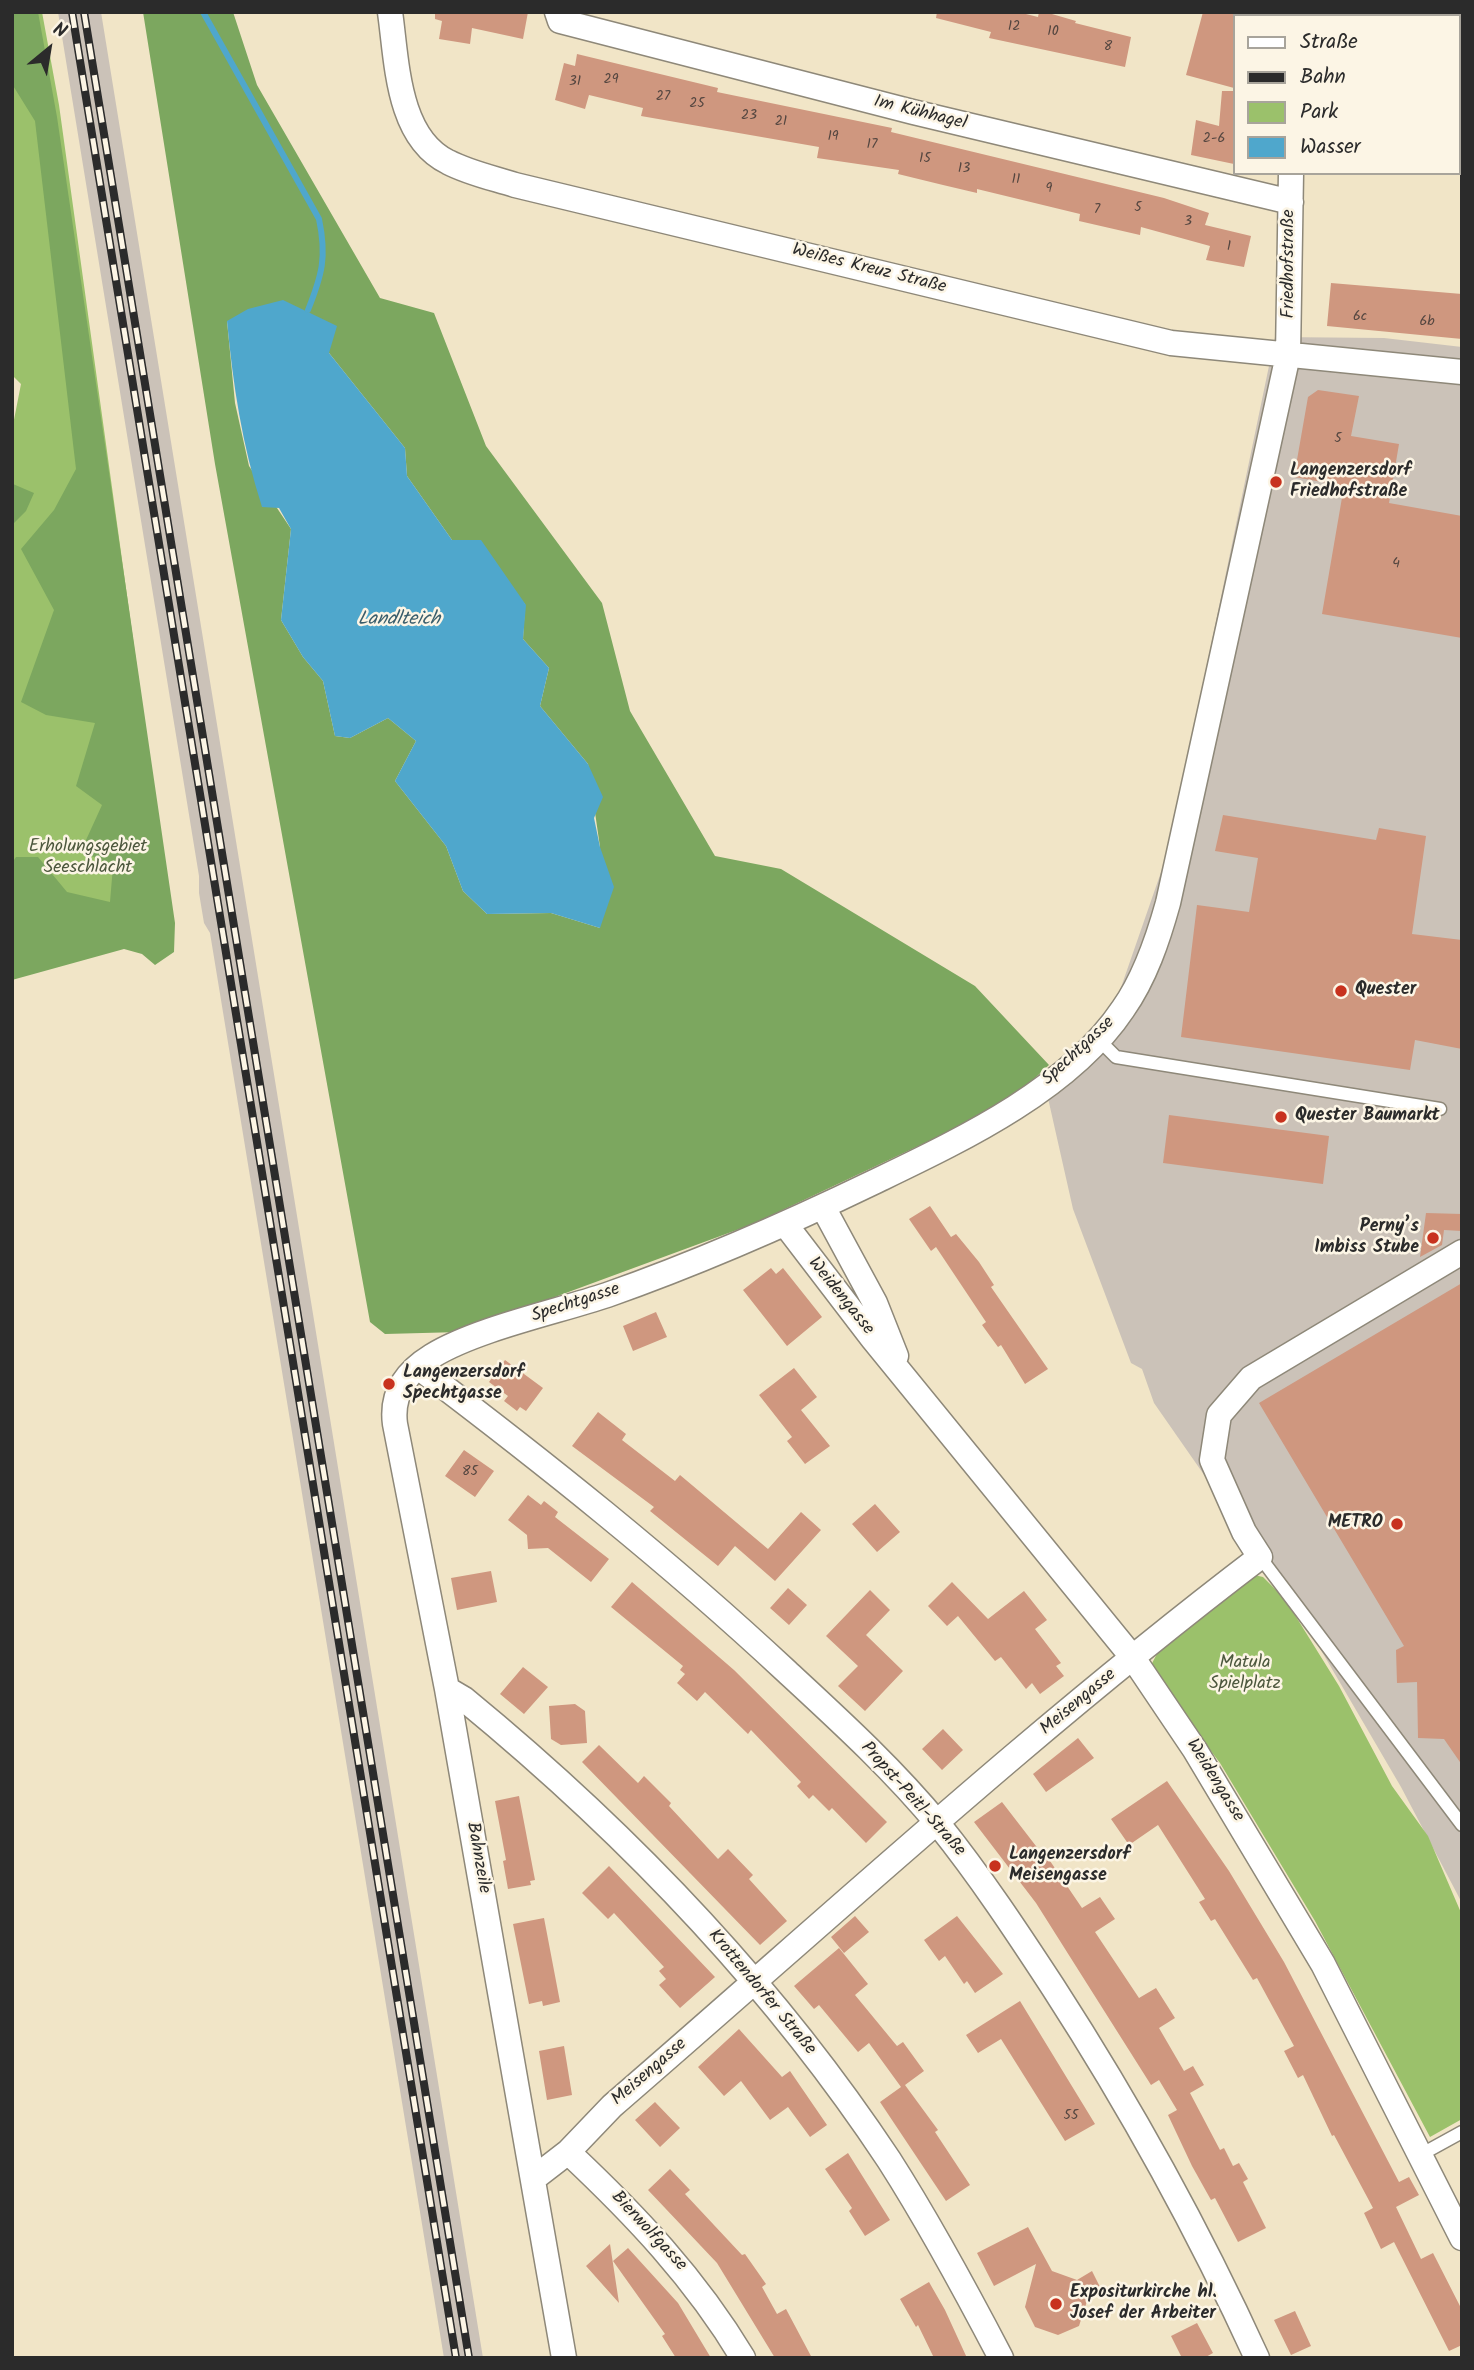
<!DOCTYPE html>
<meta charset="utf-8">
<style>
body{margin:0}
#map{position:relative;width:1474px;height:2370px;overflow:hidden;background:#f1e5c7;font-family:Kalam,sans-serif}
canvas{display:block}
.frame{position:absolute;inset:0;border:14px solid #2b2b2b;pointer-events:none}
.legend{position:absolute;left:1233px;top:14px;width:228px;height:161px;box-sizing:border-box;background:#fcf5e5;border:2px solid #a8a49b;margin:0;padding:9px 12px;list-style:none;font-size:21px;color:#2b2b2b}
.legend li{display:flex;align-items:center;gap:14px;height:35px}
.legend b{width:35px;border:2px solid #a8a49b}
.north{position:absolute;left:14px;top:14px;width:70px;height:70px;-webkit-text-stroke:5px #fcf5e5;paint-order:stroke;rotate:30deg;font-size:19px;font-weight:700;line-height:28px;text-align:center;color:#2b2b2b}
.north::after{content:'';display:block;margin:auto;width:24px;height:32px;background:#2b2b2b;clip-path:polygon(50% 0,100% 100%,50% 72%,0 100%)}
</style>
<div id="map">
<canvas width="1474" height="2370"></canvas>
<div class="frame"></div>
<ul class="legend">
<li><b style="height:9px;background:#fff"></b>Straße</li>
<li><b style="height:9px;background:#2b2b2b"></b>Bahn</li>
<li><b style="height:19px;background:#9bc16b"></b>Park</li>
<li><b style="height:19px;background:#4fa7cc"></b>Wasser</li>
</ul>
<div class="north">N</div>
</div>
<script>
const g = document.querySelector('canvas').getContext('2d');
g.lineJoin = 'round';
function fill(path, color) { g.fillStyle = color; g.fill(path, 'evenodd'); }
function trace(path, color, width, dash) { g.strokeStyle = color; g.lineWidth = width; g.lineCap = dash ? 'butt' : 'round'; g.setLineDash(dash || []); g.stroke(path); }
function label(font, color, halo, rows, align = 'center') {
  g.font = font + ' Kalam,sans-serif'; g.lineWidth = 5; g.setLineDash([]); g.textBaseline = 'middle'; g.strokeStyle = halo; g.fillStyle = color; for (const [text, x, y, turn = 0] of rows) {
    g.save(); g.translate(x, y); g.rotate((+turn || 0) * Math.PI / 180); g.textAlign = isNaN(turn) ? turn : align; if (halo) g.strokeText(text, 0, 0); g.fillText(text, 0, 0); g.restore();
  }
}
fill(new Path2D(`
 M58 12H101L483 2358H444L210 933 204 923 199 893V876Z
 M1275 337 1384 338 1462 347V1903L1401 1787 1294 1604 1154 1403 1142 1369 1131 1363 1073 1209 1043 1076 1089 1034 1118 996 1168 852Z`), '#cbc2b8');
fill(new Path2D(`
 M12 12H42L59 105 171 913 12 958V430L21 384 12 375Z
 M1254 1575 1263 1577 1285 1599 1339 1686 1392 1786 1428 1836 1462 1915V2119L1430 2137 1315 1921 1220 1763 1149 1669 1160 1648Z`), '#9bc16b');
fill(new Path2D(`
 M12 12H38L57 117 175 923 174 952 155 965 142 954 124 949 12 980V863L16 857H38L67 892 110 902 113 866 81 851 102 805 76 786 95 723 46 715 21 702 54 610 21 549 54 510 76 469 35 121 12 84Z
 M143 12H233L257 85 380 298 434 313 486 446 602 603 630 711 715 856 781 869 975 986 1049 1065 1019 1093 946 1133 753 1224 460 1332 385 1334 370 1322 215 464ZM227 321 329 353 405 448 407 476 452 540 525 604 523 639 549 668 540 706 588 764 600 847V928L551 913 487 914 463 891 446 846 395 781 416 741 388 718 350 738 335 736 323 681 303 657 281 620 291 529 249 466 235 403Z
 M13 484 34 493 26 511 12 525Z`), '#7ca75f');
fill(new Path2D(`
 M283 300 337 326 329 353 405 448 407 476 452 540H481L526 605 523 639 549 668 540 706 588 764 603 797 594 818 600 847 614 887 600 928 551 913 487 914 463 891 446 846 395 781 416 741 388 718 350 738 335 736 323 681 303 657 281 620 291 529 279 508 262 507C242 445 233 385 227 321L248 309Z`), '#4fa7cc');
trace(new Path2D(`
 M203 12 319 219C327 257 322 275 308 310`), '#4fa7cc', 6);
fill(new Path2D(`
 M435 12H528L523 39 472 28 470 44 439 39 442 21 435 19Z
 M937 12H1018L1038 17 1039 12H1045L1076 21 1075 23 1131 37 1125 67 989 38 991 32 936 18Z
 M1203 12H1234V88L1186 75Z
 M577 54 718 88 717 92 892 128 891 132 1164 198 1209 213 1205 225 1251 236 1244 267 1206 260 1210 246 1141 227 1140 235 1079 221 1080 214 977 189V193L943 185 898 174 899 170 817 158 819 147 641 116 643 108 589 95 585 109 555 100 564 63 575 66Z
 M1222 91H1234V164L1191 155 1196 120 1219 126Z
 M1331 283 1462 294V339L1327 326Z
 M1318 390 1359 396 1351 436 1399 444 1389 503 1462 516V638L1322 614 1344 486 1294 477 1308 397Z
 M1223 815 1376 840 1379 828 1426 836 1412 934 1462 940V1049L1415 1040 1410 1070 1181 1037 1197 905 1249 912 1258 858 1215 851Z
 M1169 1115 1329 1136 1323 1184 1163 1163Z
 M930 1206 951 1237 956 1234 979 1262 994 1285 991 1287 1048 1369 1025 1384 1001 1345 998 1347 982 1325 986 1322 936 1247 931 1251 909 1219Z
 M1426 1213 1462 1214V1231L1444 1230 1442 1245 1420 1257Z
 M771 1268 776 1274 783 1268 822 1317 787 1346 743 1290Z
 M1462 1283V1765L1444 1739 1418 1738 1417 1682 1397 1683 1396 1650 1404 1646 1259 1403Z
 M656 1312 667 1337 633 1351 623 1326Z
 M505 1360 543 1388 526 1411 520 1407 517 1411 504 1401 508 1396 489 1382Z
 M794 1368 817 1397 801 1410 830 1446 805 1464 787 1441 792 1437 759 1395Z
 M598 1412 626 1434 622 1440 675 1481 680 1475 768 1549 801 1512 821 1530 775 1581 735 1546 718 1566 650 1511 654 1507 572 1446Z
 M464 1450 494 1471 475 1497 445 1476Z
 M528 1495 541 1505 544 1501 558 1512 555 1517 609 1559 591 1582 548 1548 528 1549 527 1535 508 1520Z
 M875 1504 900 1532 877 1552 852 1524Z
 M491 1571 497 1602 457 1610 451 1578Z
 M632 1582 734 1670 887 1822 866 1843 832 1808 829 1811 813 1795 809 1799 797 1786 801 1782 751 1730 748 1734 705 1692 697 1701 677 1683 685 1674 680 1670 683 1666 611 1607Z
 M952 1582 988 1619 1024 1591 1047 1620 1035 1629 1061 1663 1056 1666 1064 1676 1040 1694 1032 1683 1026 1689 1001 1657 995 1661 958 1616 947 1626 928 1606Z
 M788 1588 807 1605 789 1625 770 1608Z
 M870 1590 890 1610 866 1635 903 1671 865 1711 838 1686 858 1666 826 1636Z
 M523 1667 548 1687 524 1714 500 1694Z
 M575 1704 585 1711 587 1743 561 1745 551 1739 549 1706Z
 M943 1729 963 1750 942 1770 922 1749Z
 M1078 1738 1094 1758 1046 1792 1033 1774Z
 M599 1745 638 1783 644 1776 671 1803 669 1806 718 1859 728 1849 753 1875 749 1879 787 1921 760 1945 582 1762Z
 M1167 1781 1229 1871 1284 1962 1399 2182 1409 2177 1419 2195 1396 2207 1421 2259 1433 2253 1462 2310V2345L1449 2351 1394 2242 1381 2249 1364 2213 1373 2208 1334 2135 1332 2136 1303 2075 1298 2078 1284 2051 1294 2046 1257 1978 1253 1980 1215 1919 1211 1921 1199 1902 1205 1899 1158 1825 1129 1845 1111 1819Z
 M519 1796 535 1880 530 1881 531 1885 508 1889 503 1861 506 1860 495 1801Z
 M1002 1802 1046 1859 1048 1858 1082 1908 1100 1897 1115 1919 1095 1932 1139 1998 1156 1988 1175 2018 1159 2028 1184 2071 1193 2066 1204 2085 1190 2093 1220 2150 1224 2148 1233 2166 1239 2163 1248 2179 1243 2182 1266 2228 1238 2242 1215 2198 1211 2200 1192 2166 1168 2115 1177 2110 1159 2080 1151 2085 1036 1903 974 1822Z
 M609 1866 715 1977 680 2008 659 1985 666 1979 659 1971 664 1967 614 1913 608 1919 582 1893Z
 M855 1916 869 1932 844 1953 831 1937Z
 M957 1916 1003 1974 975 1993 967 1981 964 1984 945 1956 939 1961 924 1940Z
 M544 1918 560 2002 543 2006 542 2001 529 2004 513 1924Z
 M839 1948 868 1984 855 1995 897 2046 903 2042 924 2071 905 2085 938 2130 935 2132 970 2185 946 2201 880 2102 901 2087 869 2043 858 2052 819 2005 814 2009 794 1986Z
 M1020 2001 1095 2124 1065 2141 1001 2039 978 2053 966 2035Z
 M739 2029 782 2077 790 2071 827 2125 810 2137 788 2107 770 2120 741 2081 724 2096 698 2067Z
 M564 2046 572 2095 547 2100 539 2051Z
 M655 2102 680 2128 660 2147 635 2120Z
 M848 2153 890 2220 865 2236 849 2211 852 2208 825 2169Z
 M670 2169 690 2190 685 2194 742 2255 745 2254 766 2284 762 2287 777 2314 786 2309 812 2358H775L717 2263 648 2190Z
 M1028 2227 1052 2271 1077 2280 1092 2271 1103 2293 1087 2301 1079 2326 1058 2335 1035 2327 1025 2307 1036 2264 994 2286 977 2253Z
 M610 2244 619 2303 586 2266Z
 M628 2248 678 2303 711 2358H676L662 2336 665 2334 613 2261Z
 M929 2282 945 2310 967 2358H934L918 2325 916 2327 900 2299Z
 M1295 2311 1311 2346 1291 2355 1274 2320Z
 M1197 2323 1213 2353 1204 2358H1182L1171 2336Z`), '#cf977f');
const lane = new Path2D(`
 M1098 1039 1116 1057 1440 1109
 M1260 1557 1462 1825
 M1422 2154 1462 2132`);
const street = new Path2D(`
 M390 12C397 61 397 137 448 162 469 173 493 178 515 185L1171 343 1462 372
 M557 12 560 21 913 112 1291 202
 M1293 16V12
 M823 1207 875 1303 896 1356
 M785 1224 873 1339 1133 1658 1195 1750 1323 1964 1462 2238
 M418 1367C545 1463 668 1561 785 1670 838 1719 893 1769 939 1825 980 1876 1017 1932 1053 1987 1130 2106 1198 2229 1257 2358
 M447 1689 464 1699C626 1832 773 1985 889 2160 930 2224 966 2291 1001 2358
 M568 2152 612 2106C826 1921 1035 1728 1260 1557L1244 1532 1212 1460 1219 1415 1251 1378 1462 1252
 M533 2179 568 2152C635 2215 695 2278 743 2358
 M564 2358 447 1689 395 1424C391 1394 406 1372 432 1356 476 1329 556 1312 607 1295 698 1263 787 1224 874 1182 959 1141 1069 1090 1123 1009 1145 978 1158 939 1168 903L1288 355 1291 173`);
trace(lane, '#8e8879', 15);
trace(street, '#8e8879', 27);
trace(lane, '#fff', 12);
trace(street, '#fff', 24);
const rail = new Path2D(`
 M72 12 456 2358
 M84 12 469 2358`);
trace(rail, '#2b2b2b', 8);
trace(rail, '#fcf5e5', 5, [16]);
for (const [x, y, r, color] of [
 [1276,482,7,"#c8321e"],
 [1341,991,7,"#c8321e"],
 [1281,1117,7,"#c8321e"],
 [1433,1238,7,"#c8321e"],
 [389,1384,7,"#c8321e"],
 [1397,1524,7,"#c8321e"],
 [995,1866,7,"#c8321e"],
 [1056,2304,7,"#c8321e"]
]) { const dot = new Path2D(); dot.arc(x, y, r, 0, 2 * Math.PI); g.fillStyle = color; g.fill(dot); trace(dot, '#fcf5e5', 2.5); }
label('14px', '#544640', null, [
 ["12",1014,28],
 ["10",1053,33],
 ["8",1108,48],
 ["29",611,81],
 ["31",575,83],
 ["27",663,98],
 ["25",697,105],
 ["23",749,117],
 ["21",781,123],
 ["19",833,138],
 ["2-6",1214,140],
 ["17",872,146],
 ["15",925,160],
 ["13",964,170],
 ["11",1016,181],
 ["9",1049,190],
 ["5",1138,209],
 ["7",1097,211],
 ["3",1188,223],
 ["1",1229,248],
 ["6c",1360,318],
 ["6b",1427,323],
 ["5",1338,440],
 ["4",1396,565],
 ["85",470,1473],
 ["55",1071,2117]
]);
label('18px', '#2b2b2b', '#fcf5e5', [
 ["Im Kühhagel",920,114,14],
 ["Friedhofstraße",1290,264,-90],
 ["Weißes Kreuz Straße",869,270,14],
 ["Spechtgasse",1079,1052,-43],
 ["Weidengasse",840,1297,51],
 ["Spechtgasse",576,1304,-18],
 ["Meisengasse",1079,1703,-40],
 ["Weidengasse",1214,1781,58],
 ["Propst-Peitl-Straße",912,1800,48],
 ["Bahnzeile",477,1858,80],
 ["Krottendorfer Straße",761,1993,50],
 ["Meisengasse",650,2073,-41],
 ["Bierwolfgasse",648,2232,47]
]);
label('bold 18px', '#2b2b2b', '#fcf5e5', [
 ["Langenzersdorf",1290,472],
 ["Friedhofstraße",1290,493],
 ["Quester",1355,991],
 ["Quester Baumarkt",1295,1117],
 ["Perny’s",1419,1228,"right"],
 ["Imbiss Stube",1419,1249,"right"],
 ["Langenzersdorf",403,1374],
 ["Spechtgasse",403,1395],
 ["METRO",1383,1524,"right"],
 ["Langenzersdorf",1009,1856],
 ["Meisengasse",1009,1877],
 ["Expositurkirche hl.",1070,2294],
 ["Josef der Arbeiter",1070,2315]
], 'left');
label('18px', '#4d583e', '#fcf5e5', [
 ["Erholungsgebiet",88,848],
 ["Seeschlacht",88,869],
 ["Matula",1245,1664],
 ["Spielplatz",1245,1685]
]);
label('italic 19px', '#395d6b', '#fcf5e5', [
 ["Landlteich",399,621]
]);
</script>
